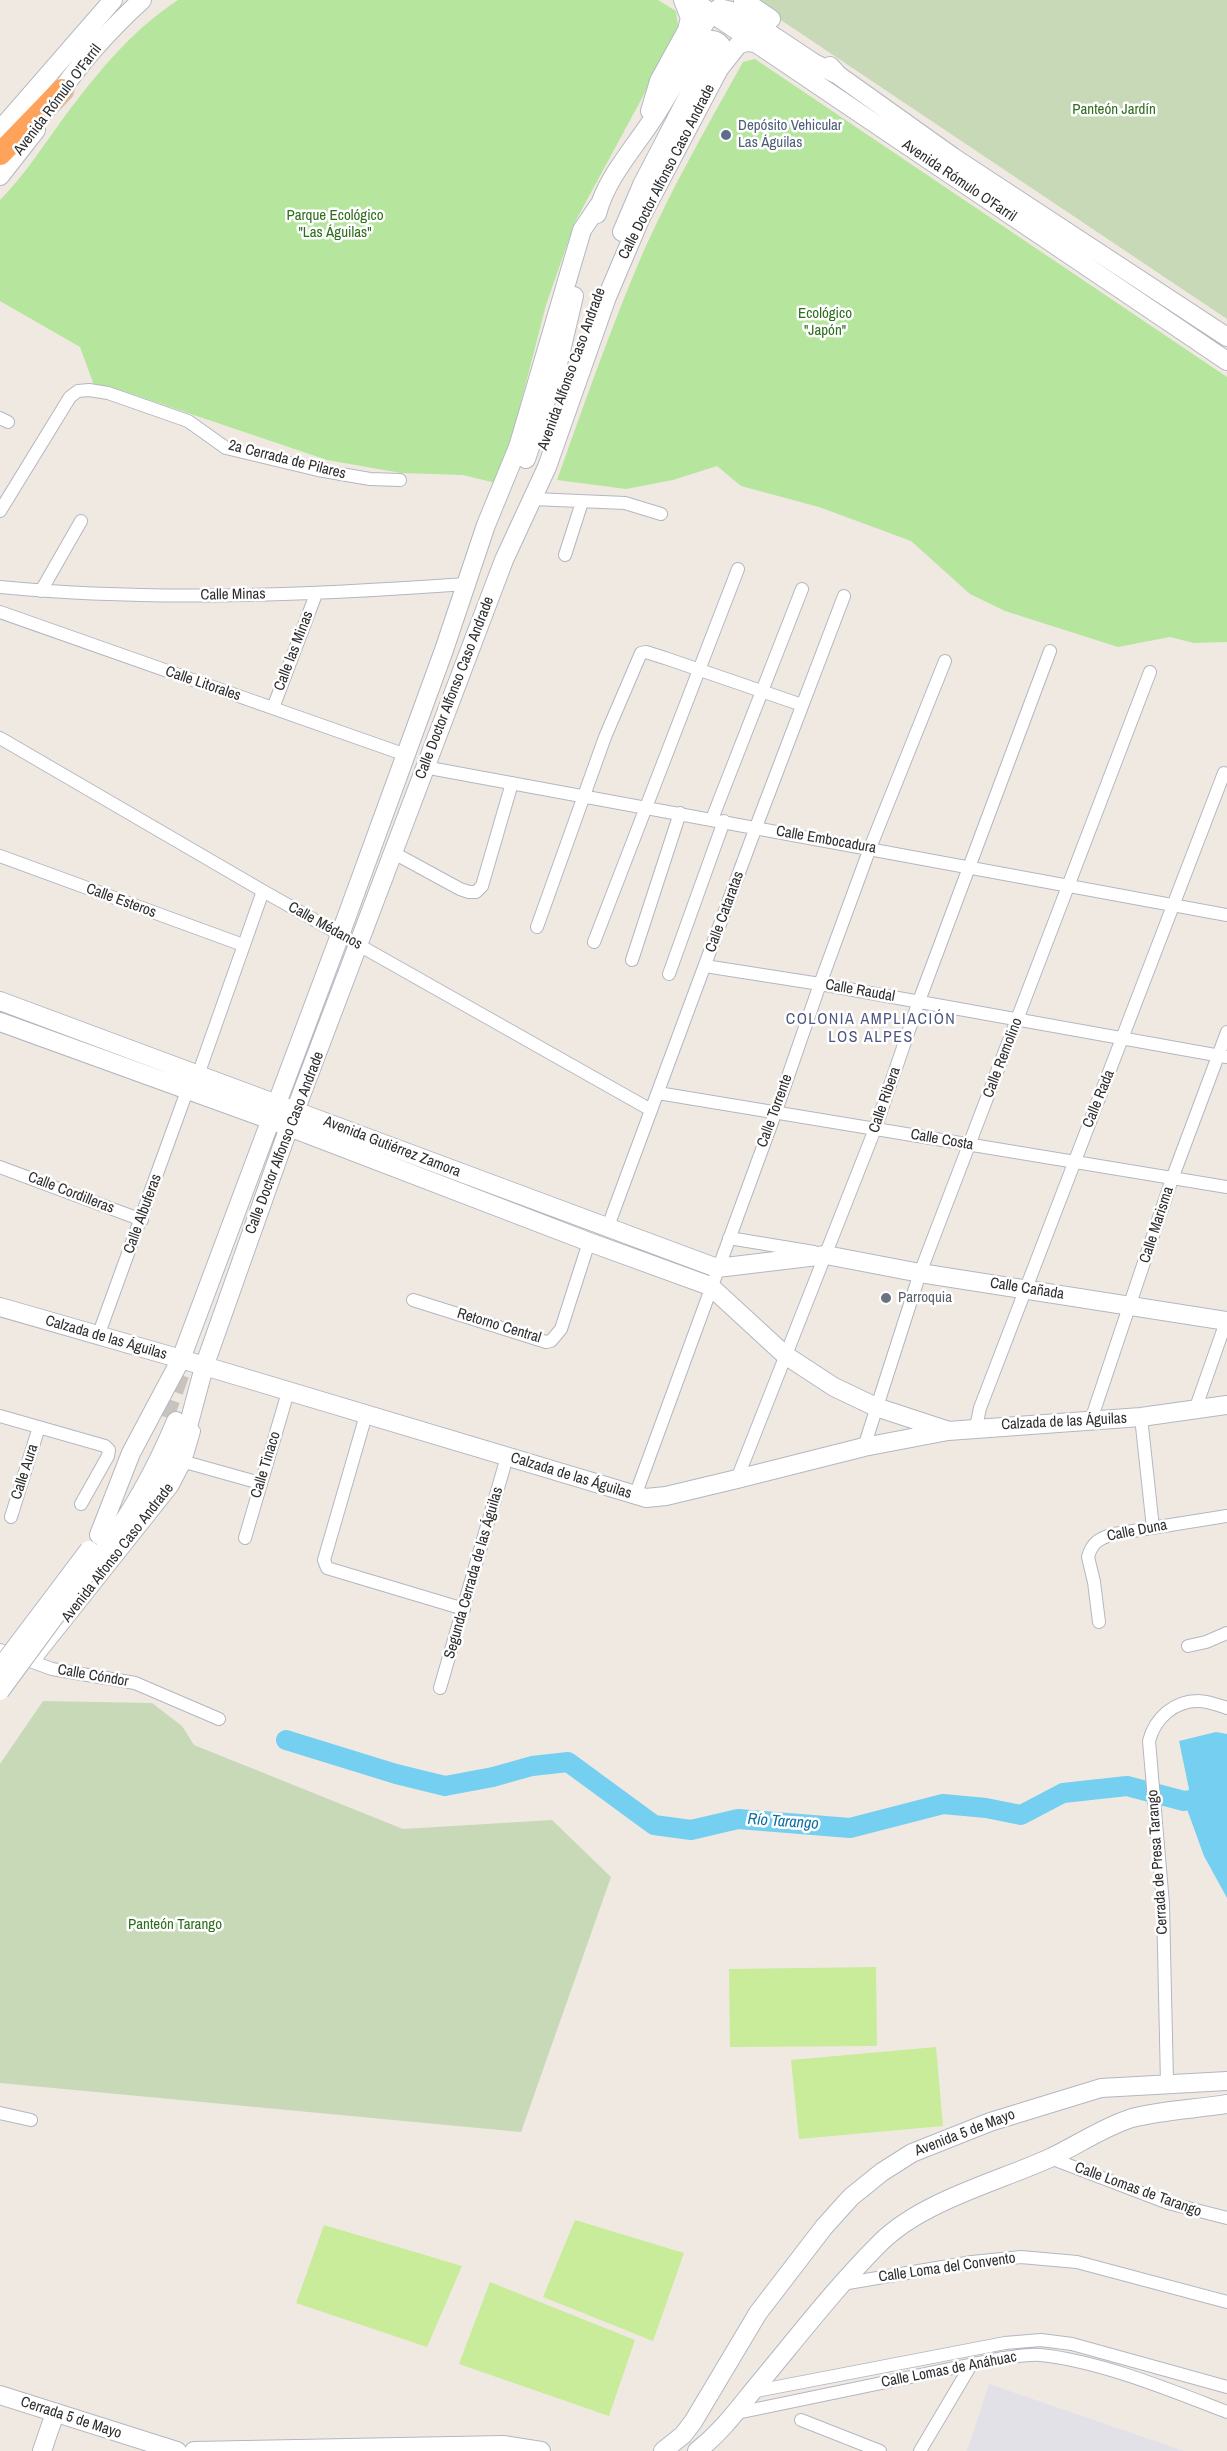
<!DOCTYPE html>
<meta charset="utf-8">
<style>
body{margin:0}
canvas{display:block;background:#efe9e1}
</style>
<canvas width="1227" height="2451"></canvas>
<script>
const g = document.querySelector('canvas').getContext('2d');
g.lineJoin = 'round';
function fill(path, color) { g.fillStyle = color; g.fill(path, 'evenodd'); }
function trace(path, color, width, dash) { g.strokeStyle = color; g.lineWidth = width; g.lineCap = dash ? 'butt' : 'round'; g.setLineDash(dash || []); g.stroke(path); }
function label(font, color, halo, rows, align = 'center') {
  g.font = font + ' "Archivo Narrow",sans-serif'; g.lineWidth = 5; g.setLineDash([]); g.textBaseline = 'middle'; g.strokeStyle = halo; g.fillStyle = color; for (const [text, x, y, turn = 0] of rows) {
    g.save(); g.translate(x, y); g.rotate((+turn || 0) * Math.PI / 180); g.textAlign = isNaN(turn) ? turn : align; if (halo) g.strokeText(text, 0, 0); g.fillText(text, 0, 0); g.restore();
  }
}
fill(new Path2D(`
 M989 2384 1184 2451H967Z`), '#e3e1e8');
fill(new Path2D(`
 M178 0H658L676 11 678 26 641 100 575 222 546 305 500 484 463 475 401 473 327 460 117 389 95 388 80 347 0 301V200C22 178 39 152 57 127 92 79 129 32 178 0Z
 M755 59 1227 377V642L1194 643 1170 637 1118 647 1005 611 970 594 911 541 819 507 741 486 717 466 673 480 626 489 557 480C585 402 612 324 645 248 674 184 709 123 743 62Z`), '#b6e59e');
fill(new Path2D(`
 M751 0H1227V319Z
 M43 1701 152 1703 182 1726 194 1745 403 1829 552 1820 611 1877 521 2132 0 2083V1764Z`), '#c8d9b8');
fill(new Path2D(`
 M876 1967 877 2046 730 2047 729 1969Z
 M936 2047 943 2126 799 2139 791 2060Z
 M575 2220 684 2253 653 2341 543 2297Z
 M324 2225 462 2266 427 2347 296 2303Z
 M490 2282 635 2340 609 2416 459 2364Z`), '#c9ec9a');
fill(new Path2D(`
 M1216 1732 1227 1734V1898L1204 1856 1184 1801 1189 1789 1179 1741Z`), '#75cff0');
trace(new Path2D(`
 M286 1740 396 1774 445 1786 493 1777 532 1766 568 1762 654 1825 691 1830 738 1819 850 1828 943 1804 986 1808 1021 1815 1063 1793 1127 1786 1184 1801 1227 1794`), '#75cff0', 20);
trace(new Path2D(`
 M165 1417 183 1367`), '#c8c4bd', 18, [18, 9]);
const street = new Path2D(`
 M0 418 8 422
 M534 499 625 503 661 514
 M0 511 70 397 78 391 89 390 108 393 188 421 226 448 318 470 370 479 400 480
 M565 555 582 502
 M0 587C155 602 311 595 466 584
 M41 591 81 521
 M0 612 406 755
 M273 708 316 594
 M0 738 263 891 651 1110
 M424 767 1227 915
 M712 819 802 589
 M392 852 460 889 469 892H476L482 886 512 783
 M0 856 243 945
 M537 927 605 737 641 653 646 652 665 658 802 705
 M594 942 738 569
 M632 960 680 813
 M705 966 820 984 1227 1057
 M669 974 724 821
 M198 1075 263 891
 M658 1093 1227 1187
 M0 1167 142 1220
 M607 1229 756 827 844 596
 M729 1238 814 1252
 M413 1300 546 1342 551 1341 561 1329 589 1242
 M98 1336 187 1091
 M1195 1410 1227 1319
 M366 1415 324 1560 327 1568 464 1609
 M0 1416 105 1446 109 1450 108 1456 81 1504
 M1141 1417 1153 1528
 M1091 1420 1172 1179 1227 1032
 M976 1427 980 1408 1224 773
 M864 1447 920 1273 1150 672
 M185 1462 260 1483
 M737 1479 875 1129 919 1001 1050 651
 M635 1496 775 1114 820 984 870 848 945 661
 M11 1517 39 1427
 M245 1538 288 1392
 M1099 1622 1094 1582 1088 1557C1092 1542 1100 1538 1114 1534L1227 1516
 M1188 1646 1206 1642 1227 1633
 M0 1650 52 1669 135 1683 219 1719
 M33 1662 172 1487 185 1462 194 1431
 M440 1688 507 1457
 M1167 2083 1163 1904 1149 1741C1155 1718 1174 1701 1198 1701 1208 1701 1218 1705 1227 1708
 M0 2113 31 2120
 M1050 2158 1168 2203 1227 2218
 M842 2284 972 2262 1021 2257 1077 2262 1227 2302
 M751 2392 1005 2343 1041 2340 1072 2344 1227 2387
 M737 2413 1002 2358C1014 2357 1028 2354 1040 2355 1100 2361 1170 2390 1227 2412
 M801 2420 880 2451
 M920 2451 971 2365`);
const secondary = new Path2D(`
 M692 0 1227 361
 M743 0 771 19
 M692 53C701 43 713 32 723 48L720 67
 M830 66 838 75 953 157 1227 337
 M54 101C78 65 109 30 142 0
 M650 111 659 81 687 30 690 18 683 0
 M0 130 113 0
 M0 176 36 130
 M597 214C607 175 638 144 658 111 669 93 681 74 690 54 700 35 701 22 719 8L739 13 814 63 838 75
 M622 232 642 185 710 54
 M526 459 557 368 574 296
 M0 1001 717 1268 826 1255 920 1273 1227 1321
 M0 1022 271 1120 589 1242 710 1286 785 1355 834 1387 876 1407 946 1430
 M0 1307 181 1359 646 1498 666 1496 737 1479 864 1447 948 1431 1141 1417 1227 1405
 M124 1524 136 1518 158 1491 173 1465 189 1423 204 1367 289 1127 504 560 547 467 607 297 641 217 719 69 738 45 746 42 757 43
 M99 1535 131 1453 181 1359 340 935 444 650 486 525 518 447 582 230 599 205
 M100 1555C132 1513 156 1469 176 1421
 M0 2395 177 2451
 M42 2451 55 2413
 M194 2451 503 2445 541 2451
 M663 2451 683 2435 693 2422 758 2313 824 2227 851 2197 882 2172 912 2153 990 2122 1101 2088 1227 2081
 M697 2451C724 2430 739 2407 761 2381 800 2334 837 2286 880 2243 922 2201 997 2182 1050 2158 1078 2145 1103 2127 1132 2118 1162 2110 1196 2109 1227 2104`);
const highway = new Path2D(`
 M0 154 62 90`);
trace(street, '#b4b7c1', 14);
trace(secondary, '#b4b7c1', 20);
trace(highway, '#c9c9c9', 25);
trace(street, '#fff', 12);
trace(secondary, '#fff', 18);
trace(highway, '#ffa35c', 22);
const secondaryBridge = new Path2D(`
 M0 1668 89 1550
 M0 1691 100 1555`);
trace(secondaryBridge, '#b4b7c1', 20, []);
trace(secondaryBridge, '#fff', 18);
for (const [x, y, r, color] of [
 [726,135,6,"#5c6f8a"],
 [886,1298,6,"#6b7280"]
]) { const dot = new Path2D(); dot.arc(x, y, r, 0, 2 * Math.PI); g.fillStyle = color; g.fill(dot); trace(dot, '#fff', 2); }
label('15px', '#2e2e2e', '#fff', [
 ["Avenida Rómulo O'Farril",58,100,-53],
 ["Calle Doctor Alfonso Caso Andrade",667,172,-63],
 ["Avenida Rómulo O'Farril",959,181,34],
 ["Avenida Alfonso Caso Andrade",572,369,-70],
 ["2a Cerrada de Pilares",287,460,14],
 ["Calle Minas",233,595,-1],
 ["Calle las Minas",294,651,-69],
 ["Calle Litorales",203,684,19],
 ["Calle Doctor Alfonso Caso Andrade",455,688,-69],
 ["Calle Embocadura",826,840,10],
 ["Calle Esteros",121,901,20],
 ["Calle Cataratas",725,912,-70],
 ["Calle Médanos",325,926,29],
 ["Calle Raudal",860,991,10],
 ["Calle Remolino",1003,1058,-69],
 ["Calle Rada",1099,1099,-68],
 ["Calle Ribera",885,1100,-71],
 ["Calle Torrente",775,1111,-70],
 ["Calle Costa",942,1140,10],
 ["Calle Doctor Alfonso Caso Andrade",285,1143,-69],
 ["Avenida Gutiérrez Zamora",392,1147,21],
 ["Calle Cordilleras",71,1193,21],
 ["Calle Albuferas",143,1214,-70],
 ["Calle Marisma",1157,1225,-72],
 ["Calle Cañada",1027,1289,9],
 ["Retorno Central",499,1326,17],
 ["Calzada de las Águilas",106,1338,16],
 ["Calzada de las Águilas",1064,1422,-3],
 ["Calle Tinaco",266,1465,-73],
 ["Calle Aura",25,1472,-72],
 ["Calzada de las Águilas",571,1476,17],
 ["Calle Duna",1137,1531,-11],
 ["Avenida Alfonso Caso Andrade",118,1553,-52],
 ["Segunda Cerrada de las Águilas",474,1573,-74],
 ["Calle Cóndor",93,1676,10],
 ["Cerrada de Presa Tarango",1158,1862,-94],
 ["Avenida 5 de Mayo",965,2133,-21],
 ["Calle Lomas de Tarango",1138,2190,20],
 ["Calle Loma del Convento",947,2268,-8],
 ["Calle Lomas de Anáhuac",949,2370,-11],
 ["Cerrada 5 de Mayo",71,2418,18]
]);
label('15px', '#2c6e1b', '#fff', [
 ["Panteón Jardín",1114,110],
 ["Parque Ecológico",335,216],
 ["\"Las Águilas\"",335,233],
 ["Ecológico",825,314],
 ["\"Japón\"",825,331],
 ["Panteón Tarango",175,1925]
]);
label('15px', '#4e5e75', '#fff', [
 ["Depósito Vehicular",738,126],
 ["Las Águilas",738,143]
], 'left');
label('15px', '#5b616d', '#fff', [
 ["Parroquia",898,1298]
], 'left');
g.letterSpacing = '1.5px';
label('16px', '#4d5680', '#fff', [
 ["COLONIA AMPLIACIÓN",871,1020],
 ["LOS ALPES",871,1038]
]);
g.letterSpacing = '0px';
label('italic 16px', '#0d6fa3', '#fff', [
 ["Río Tarango",783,1822,4]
]);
</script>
